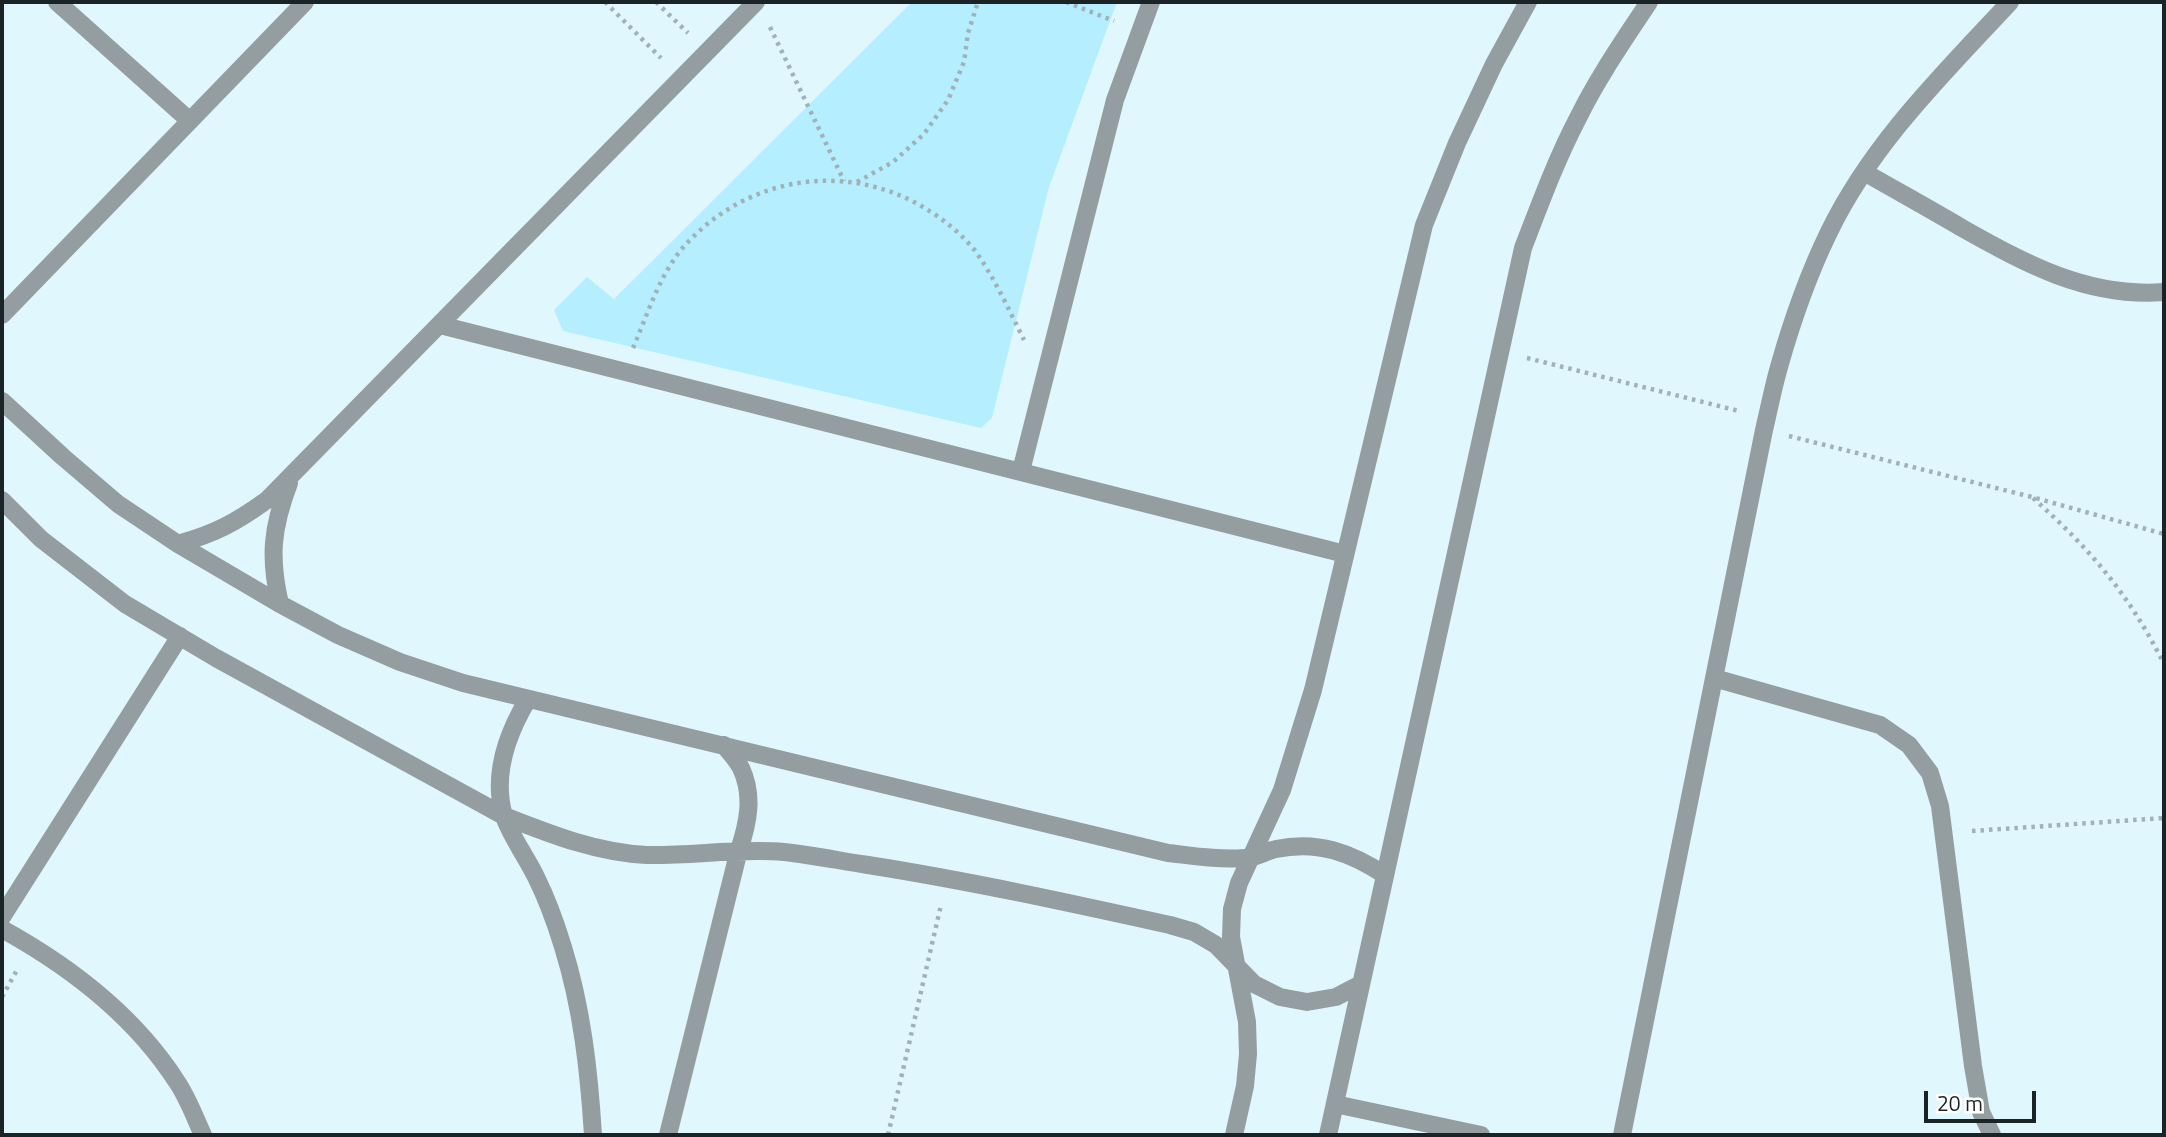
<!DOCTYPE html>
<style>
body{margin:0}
#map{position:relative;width:2166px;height:1137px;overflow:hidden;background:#e0f7fd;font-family:"Titillium Web",sans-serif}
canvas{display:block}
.frame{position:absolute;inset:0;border:4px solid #1a2325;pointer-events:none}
.scale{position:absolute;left:1924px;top:1091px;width:112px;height:32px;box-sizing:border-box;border:4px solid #1a2325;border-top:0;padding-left:9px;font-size:21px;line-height:24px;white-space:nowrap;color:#1a2325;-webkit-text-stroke:5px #fff;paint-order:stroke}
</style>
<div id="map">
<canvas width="2166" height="1137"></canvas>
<div class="frame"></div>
<div class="scale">20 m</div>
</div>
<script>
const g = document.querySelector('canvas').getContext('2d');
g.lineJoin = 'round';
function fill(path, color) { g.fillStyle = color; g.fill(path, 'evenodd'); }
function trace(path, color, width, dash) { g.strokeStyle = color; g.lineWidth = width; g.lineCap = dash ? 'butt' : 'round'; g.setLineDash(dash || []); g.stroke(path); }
fill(new Path2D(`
 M912 2H1117L1049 187 992 418 981 428 563 331 554 310 587 277 614 299Z`), '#b5efff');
trace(new Path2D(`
 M605 2 661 58
 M656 2 688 33
 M1066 2 1114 21
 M770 27 844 181
 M857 182 893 162 924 134 948 100 964 62 968 33 978 2
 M633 348C649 311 661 269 690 240 752 176 846 162 923 207 942 218 962 234 976 252 995 279 1009 310 1024 340
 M1527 358 1739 411
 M1789 436 2032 497 2164 534
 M2033 498C2090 549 2129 594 2164 664
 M1972 831 2164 818
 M2 997 17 970
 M888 1135 941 905`), '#a0b2b7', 4.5, [3.5, 5]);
trace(new Path2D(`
 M57 2 190 121
 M1864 172C1897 191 1930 209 1962 228 2026 264 2088 298 2164 292
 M2 315 305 2
 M440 325 1345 554
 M2 401 63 457 118 504 178 544 280 604 338 635 400 662 463 683 1168 853C1194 856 1219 860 1245 858 1256 858 1266 851 1276 849 1318 840 1351 853 1385 875
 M1021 471 1115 100 1151 2
 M2 500 41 539 125 604 216 658 504 816C550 834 597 853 647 855 693 856 738 848 784 852 812 855 841 861 868 865 970 881 1070 903 1170 925L1194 932 1216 945 1254 984 1280 997 1307 1002 1336 997 1361 984
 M178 544C216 533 235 523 267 500L756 2
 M280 604C269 557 272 528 289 483
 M1714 678 1880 725 1909 745 1930 773 1940 806 1973 1066 1981 1112 1992 1135
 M528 699C507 734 492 775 504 816 510 835 527 858 536 877 547 899 556 924 563 947 582 1008 589 1071 593 1135
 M2 917 180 636
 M2 929C71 967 134 1015 177 1082 188 1098 195 1118 203 1135
 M1335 1104 1481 1135
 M668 1135 739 850C748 823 754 796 741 768 737 760 730 753 724 745
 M1234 1135 1245 1086 1248 1054 1247 1022 1231 937 1232 909 1239 883 1282 790 1313 690 1424 225 1457 143 1494 64 1528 2
 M1328 1135 1523 248C1540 204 1556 160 1578 118 1598 77 1624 40 1649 2
 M1622 1135 1764 430C1769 409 1773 388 1779 367 1792 321 1808 275 1829 232 1872 143 1944 73 2010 2`), '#949da0', 18);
</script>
